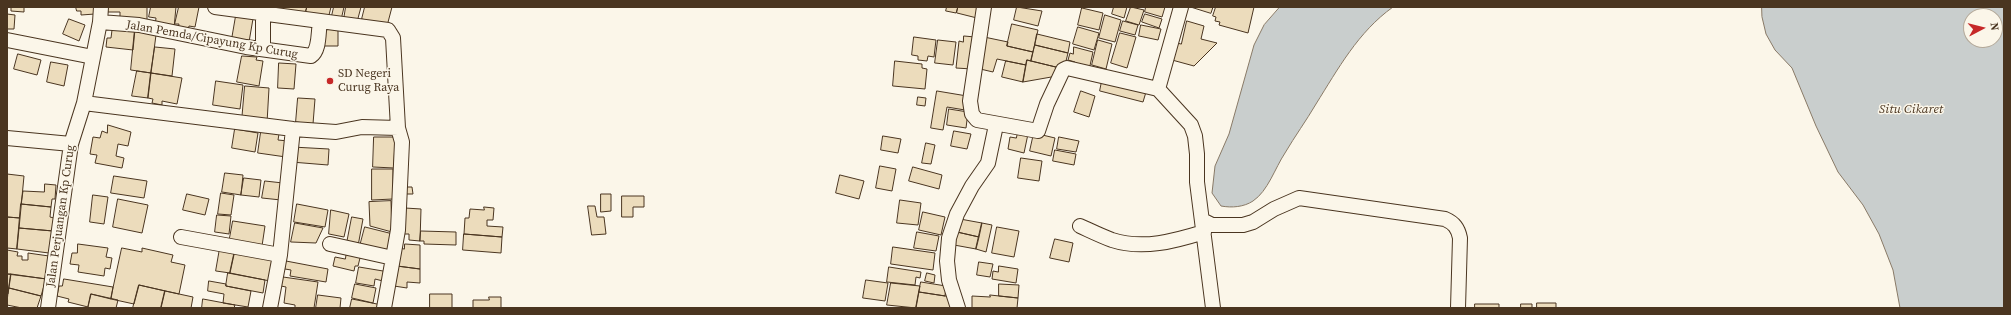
<!DOCTYPE html>
<style>
body{margin:0}
#map{position:relative;width:2011px;height:315px;overflow:hidden;background:#fbf6e9;font-family:"Source Serif 4",serif}
canvas{display:block}
.frame{position:absolute;inset:0;border:8px solid #4a3520;pointer-events:none}
.north{position:absolute;left:1963px;top:8px;width:40px;height:40px;box-sizing:border-box;background:#fbf6e9;border:1px solid #b4a999;border-radius:50%;rotate:83deg;font-size:11px;font-weight:700;line-height:16px;text-align:center;color:#4a3520}
.north::after{content:'';display:block;margin:auto;width:14px;height:18px;background:#c62828;clip-path:polygon(50% 0,100% 100%,50% 72%,0 100%)}
</style>
<div id="map">
<canvas width="2011" height="315"></canvas>
<div class="frame"></div>
<div class="north">N</div>
</div>
<script>
const g = document.querySelector('canvas').getContext('2d');
g.lineJoin = 'round';
function fill(path, color) { g.fillStyle = color; g.fill(path, 'evenodd'); }
function trace(path, color, width, dash) { g.strokeStyle = color; g.lineWidth = width; g.lineCap = dash ? 'butt' : 'round'; g.setLineDash(dash || []); g.stroke(path); }
function label(font, color, halo, rows, align = 'center') {
  g.font = font + ' "Source Serif 4",serif'; g.lineWidth = 3; g.setLineDash([]); g.textBaseline = 'middle'; g.strokeStyle = halo; g.fillStyle = color; for (const [text, x, y, turn = 0] of rows) {
    g.save(); g.translate(x, y); g.rotate((+turn || 0) * Math.PI / 180); g.textAlign = isNaN(turn) ? turn : align; if (halo) g.strokeText(text, 0, 0); g.fillText(text, 0, 0); g.restore();
  }
}
const water = new Path2D(`
 M1280 7H1393C1358 32 1338 69 1316 104 1306 121 1295 136 1285 153 1275 168 1268 191 1253 201 1244 207 1232 208 1221 206L1212 193 1215 166 1229 134 1254 45 1264 25Z
 M1762 7H2004V308H1900L1893 270 1879 234 1863 205 1838 172 1816 126 1792 68 1775 50 1766 34 1762 17ZM1971 16H1995V40H1971Z`);
fill(water, '#c9cecd');
trace(water, '#887966', 1);
const building = new Path2D(`
 M8 7H24V12L11 11V8Z
 M76 7H95V14L81 15V11H77Z
 M108 7H147V22L120 24V12H108Z
 M151 7H176L174 28 155 26 156 18 149 17Z
 M179 7H199L195 27 189 26 188 30 178 28 179 24H175Z
 M284 7H307L305 13 283 12Z
 M307 7H331L328 19 305 16Z
 M334 7H344L341 20H331Z
 M346 7H361L357 22 344 19Z
 M365 7H392L387 26 362 19Z
 M947 7H958L956 13 946 11Z
 M958 7H978L981 19 957 13Z
 M1017 7 1042 11 1038 26 1014 20Z
 M1114 7H1127L1124 18 1112 14Z
 M1131 7 1144 10 1139 25 1126 21Z
 M1146 7H1165L1162 17 1145 12Z
 M1191 7H1213L1211 13Z
 M1216 7H1254L1248 33 1219 25 1220 22 1215 21 1216 17 1213 16Z
 M1082 8 1103 13 1099 30 1078 25Z
 M237 10 254 13 249 42 232 39Z
 M7 14 15 15 14 29H7Z
 M1145 14 1162 19 1159 28 1142 22Z
 M1105 15 1121 20 1115 42 1099 38Z
 M69 19 85 25 79 41 63 34Z
 M1123 21 1138 25 1135 35 1120 31Z
 M1187 21 1204 26 1201 39 1217 43 1194 66 1172 60 1177 43 1181 44Z
 M1012 24 1038 30 1033 52 1007 46Z
 M1141 25 1161 29 1158 40 1139 36Z
 M1078 27 1099 33 1094 50 1073 44Z
 M338 28V46H322V29Z
 M135 29 156 35 151 73 131 70Z
 M135 29 133 50 106 47 107 38H111L112 30Z
 M1120 33 1136 37 1127 68 1111 63Z
 M1037 34 1070 42 1068 53 1035 45Z
 M964 36 975 37 972 69 956 68 959 41 963 42Z
 M914 37 936 40 934 57 928 56 927 61 918 60V56L912 55Z
 M984 37 1008 42 1007 46 1033 52 1031 61 1027 60 1026 65 997 59 993 72 976 68Z
 M938 40 956 42 953 65 935 63Z
 M1098 40 1112 44 1106 69 1092 65Z
 M1035 45 1068 53 1064 69 1031 61Z
 M155 47 175 49 172 76 151 73Z
 M1074 47 1093 52 1089 70 1074 66 1075 62 1068 60 1070 53 1073 54Z
 M18 54 41 60 37 75 14 69Z
 M242 56 257 57 256 60 263 61 259 86 237 82Z
 M1027 60 1064 69 1057 76 1023 82Z
 M895 61 922 64V68L927 69 925 89 893 86Z
 M1006 61 1026 65 1023 82 1002 77Z
 M51 62 68 65 64 86 47 82Z
 M279 63 296 64 294 89 278 88Z
 M137 71 151 73 148 98 132 96Z
 M151 73 182 78 177 104 162 101V105L152 103 153 99 148 98Z
 M216 81 243 85 240 109 213 105Z
 M1102 81 1146 92 1143 102 1100 91Z
 M245 86 269 88 267 123 242 121Z
 M937 91 967 96 965 110 947 107 943 130 931 128Z
 M1081 91 1095 96 1089 117 1074 112Z
 M918 97 926 98 925 106 917 105Z
 M298 98 315 99 313 124 296 122Z
 M949 109 968 112 966 128 947 125Z
 M108 125 131 132 128 146 118 144 116 156 124 158 122 168 95 163 97 155 90 154 93 137 100 138 102 131 107 133Z
 M235 129 258 133 255 152 232 148Z
 M954 131 971 134 967 149 951 146Z
 M261 132 279 134 278 140 288 141 286 157 258 153Z
 M1018 132 1028 134 1024 153 1008 149 1010 137 1016 138Z
 M1034 133 1055 138 1051 156 1030 151Z
 M883 136 901 139 898 153 881 150Z
 M374 137H395L394 168 373 167Z
 M1059 137 1079 141 1076 152 1057 149Z
 M926 143 935 145 931 164 922 163Z
 M292 147 329 149 328 165 291 162Z
 M1055 150 1076 154 1074 165 1053 161Z
 M1021 158 1042 161 1039 181 1018 178Z
 M880 166 896 169 892 191 876 188Z
 M913 167 942 175 939 189 909 181Z
 M372 169H393V199L372 200Z
 M225 173 243 175 241 195 222 192Z
 M7 174 24 176 20 218 7 217Z
 M840 175 864 181 859 199 836 193Z
 M114 176 147 181 144 198 111 193Z
 M244 178 261 180 259 197 241 195Z
 M265 181 283 183 281 200 262 198Z
 M45 184 56 185 55 199H52L51 207 21 204 23 191 44 192Z
 M405 187H412L413 194H405Z
 M221 193 234 195 231 215 218 214Z
 M187 194 209 199 205 215 183 210Z
 M601 194H611V211L601 212Z
 M93 195 108 197 104 224 90 222Z
 M622 196H644V207H633V217H622Z
 M118 199 148 205 142 233 113 227Z
 M900 200 921 203 918 225 897 223Z
 M391 201 392 232 370 226 369 202Z
 M21 204 51 207 50 217 54 218 53 231 19 228Z
 M297 204 328 210 325 227 294 222Z
 M588 206H595L597 217H604L606 234 592 235Z
 M484 207 494 208 493 220H487V226L503 227 502 237 464 234 465 218H469L470 209 484 210Z
 M405 208 421 209 420 241 409 240V234H404Z
 M331 210 349 214 344 237 329 234Z
 M923 212 945 217 941 235 919 230Z
 M217 215 231 216 229 234 215 232Z
 M7 217 20 218 17 249 7 248Z
 M352 217 363 219 358 246 347 243Z
 M960 219 982 223 979 237 957 232Z
 M233 221 265 226 262 246 229 243Z
 M295 223 323 228 316 243 291 242Z
 M982 223 992 225 986 252 976 249Z
 M365 227 393 234 390 250 360 246Z
 M997 227 1019 231 1014 257 992 253Z
 M19 228 53 231 49 253 17 249Z
 M421 231 456 232V245L424 244V241H420Z
 M917 232 939 236 936 251 914 248Z
 M957 232 979 237 976 249 954 245Z
 M464 234 502 237 501 253 463 250Z
 M1055 239 1073 243 1069 262 1050 258Z
 M78 244 108 248 106 257 112 258 110 269 105 268 104 276 78 272 79 265 70 264 72 253H77Z
 M405 244 420 245V269L397 266 400 248 404 249Z
 M893 247 935 253 933 270 891 264Z
 M122 248 142 252V248L173 255 171 262 185 265 179 294 139 285 134 304 111 299Z
 M220 248 235 250 230 273 216 271Z
 M7 250 18 252 17 256H22V260H28V253L49 256 47 279 7 274Z
 M235 250 274 258 270 281 230 273Z
 M347 251 361 254 358 266H355L354 271 333 266 335 257 345 259Z
 M286 261 328 269 326 282 290 276 291 270 285 269Z
 M979 262 993 264 990 277 977 275Z
 M397 266 420 269V283L407 282V288L394 286Z
 M999 266 1018 269 1016 283 992 279 993 271 998 272Z
 M359 267 389 272 387 282 375 279 374 286 356 283Z
 M889 267 921 272 920 278 916 277 915 285 887 282Z
 M228 273 265 280 263 293 226 286Z
 M927 273 935 275 934 283 925 281Z
 M7 274H11L8 294H7Z
 M11 274 46 279 41 296 9 288Z
 M283 277 318 282 314 308H295V305L284 303 286 287 281 286Z
 M64 279 113 287 111 299 91 294 88 307 68 302 69 299 57 296 59 286H62Z
 M866 280 888 283 885 301 863 298Z
 M209 281 226 284V286L251 291 248 307 223 303 224 294 208 291Z
 M921 282 946 286 945 296 919 292Z
 M891 283 920 286 916 308 887 305Z
 M355 284 376 288 373 303 352 298Z
 M999 284 1019 285 1018 298 999 296Z
 M139 285 165 291 161 308H133Z
 M9 288 41 296 37 308H22L7 305Z
 M165 291 193 297 191 308H161Z
 M919 292 952 297 950 308H916Z
 M91 294 118 300 116 308H88Z
 M430 294H452V308H430Z
 M318 295 341 298 340 308H316Z
 M990 295 1018 298 1017 308H972V296L990 297Z
 M489 297H501V308H473V300H489Z
 M203 299 235 305 234 308H202Z
 M352 299 382 305 381 308H350Z
 M1537 303H1556V308H1537Z
 M1475 304H1499V308H1475Z
 M1521 304H1532V308H1521Z`);
fill(building, '#ecdcbc');
trace(building, '#4a3520', 1);
const minor = new Path2D(`
 M215 7 388 30 393 38 398 128
 M984 7 970 101 972 114 977 120 1038 131 1047 104 1063 70 1067 68 1158 89 1191 125 1195 136 1197 154V182L1213 308
 M263 14V49
 M100 22 139 25 246 47 311 56C320 50 318 32 320 22
 M7 40 93 57
 M1158 89 1181 7
 M84 103 293 129 336 132 362 127 398 128 402 142 398 230 384 308
 M7 138 71 144
 M1202 220 1212 225H1243L1253 222 1274 209 1299 198 1445 219C1454 223 1458 228 1460 238L1458 308
 M1080 226C1091 231 1101 236 1112 240 1143 250 1175 241 1204 232
 M181 237 280 255
 M330 244 393 258
 M48 308 71 144 84 103 100 22 101 7
 M270 308 280 255 293 129
 M958 308 949 280 947 261 949 238 957 214 972 186 988 163 996 125`);
trace(minor, '#4a3520', 16);
trace(minor, '#fbf6e9', 14);
for (const [x, y, r, color] of [
 [330,81,4,"#c62828"]
]) { const dot = new Path2D(); dot.arc(x, y, r, 0, 2 * Math.PI); g.fillStyle = color; g.fill(dot); trace(dot, '#fbf6e9', 1.5); }
label('12px', '#4a3520', '#fbf6e9', [
 ["Jalan Pemda/Cipayung Kp Curug",212,40,10],
 ["Jalan Perjuangan Kp Curug",61,216,-82]
]);
label('12px', '#4a3520', '#fbf6e9', [
 ["SD Negeri",338,74],
 ["Curug Raya",338,88]
], 'left');
label('italic 13px', '#4a3520', '#fbf6e9', [
 ["Situ Cikaret",1911,110]
]);
</script>
